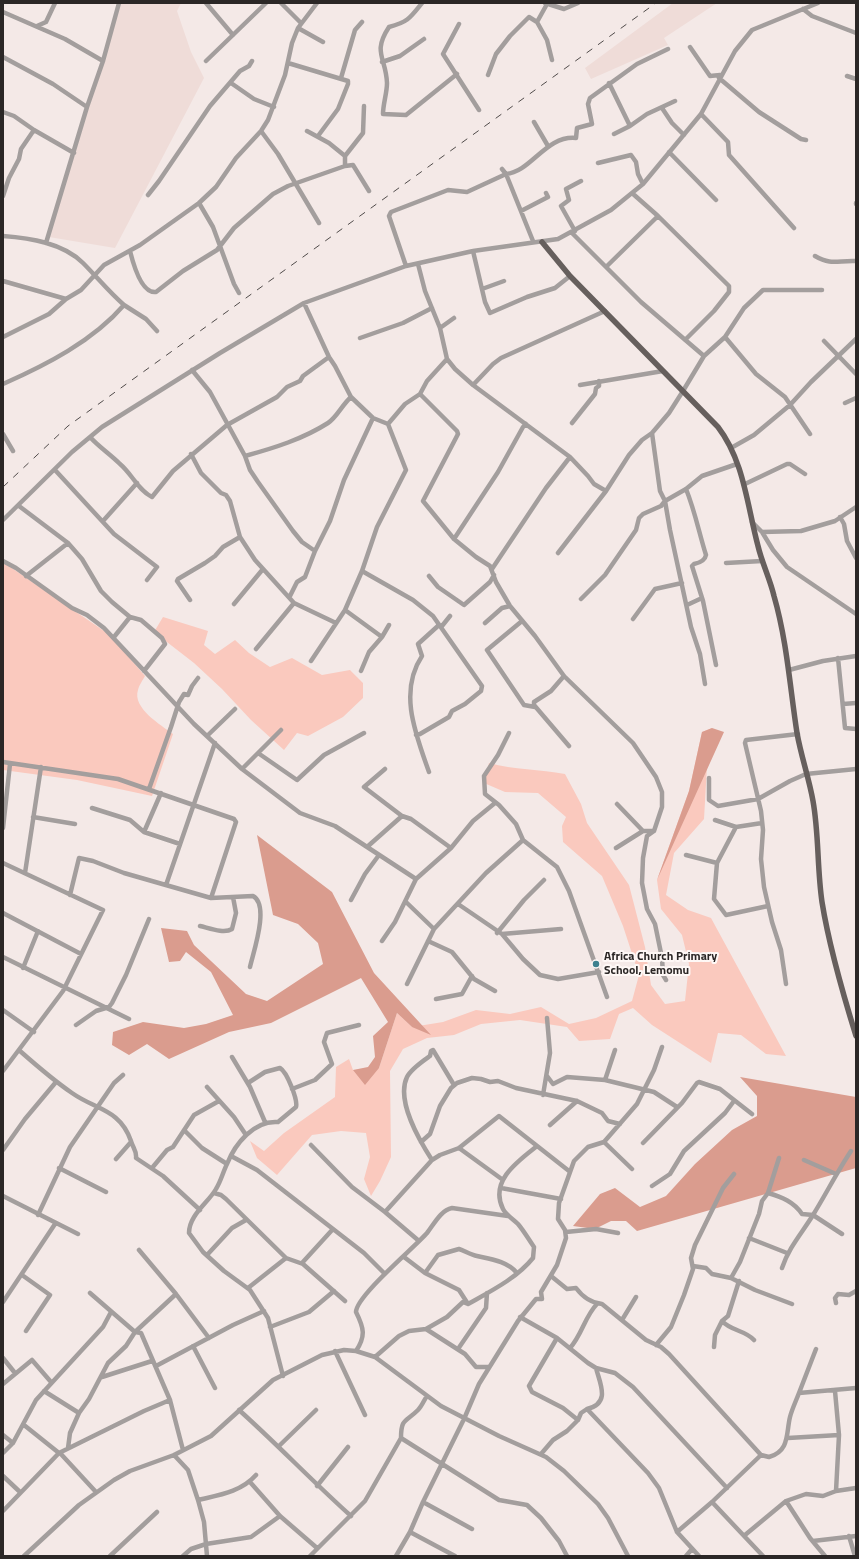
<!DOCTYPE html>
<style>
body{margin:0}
#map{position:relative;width:859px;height:1559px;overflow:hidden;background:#f4e9e7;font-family:"Titillium Web",sans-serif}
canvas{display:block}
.frame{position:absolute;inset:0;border:4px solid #2b2726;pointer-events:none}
</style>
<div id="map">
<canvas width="859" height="1559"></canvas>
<div class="frame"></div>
</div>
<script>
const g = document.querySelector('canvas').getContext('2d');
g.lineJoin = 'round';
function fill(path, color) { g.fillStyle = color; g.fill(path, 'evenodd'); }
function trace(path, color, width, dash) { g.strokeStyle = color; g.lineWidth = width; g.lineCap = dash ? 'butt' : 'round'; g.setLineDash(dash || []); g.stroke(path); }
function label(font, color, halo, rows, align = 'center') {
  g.font = font + ' "Titillium Web",sans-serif'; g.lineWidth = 4; g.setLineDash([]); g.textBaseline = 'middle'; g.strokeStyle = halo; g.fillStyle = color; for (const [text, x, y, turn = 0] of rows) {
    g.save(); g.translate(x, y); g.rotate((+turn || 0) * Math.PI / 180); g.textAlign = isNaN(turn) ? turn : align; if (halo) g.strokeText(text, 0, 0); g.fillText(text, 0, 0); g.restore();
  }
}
fill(new Path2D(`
 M119 3H181L177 11 191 52 204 78 115 248 49 237Z
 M673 3H717L664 38 668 45 591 79 585 68Z`), '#efdcd8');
fill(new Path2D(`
 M3 562 110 635 145 676C143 680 139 685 138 690 132 708 161 725 173 734L152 796 77 780 3 770Z
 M163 617 208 631 204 645 215 654 235 640 249 653 270 667 292 658 322 675 350 670 363 683V698L343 717 308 736 297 733 284 750 251 720 222 689 194 663 154 632Z
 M712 728 707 766 704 819 674 853 666 895 688 910 711 918 786 1056 766 1054 741 1035 718 1033 711 1063 652 1025 633 1008 619 1014 610 1039 579 1041 567 1027 520 1020 481 1024 454 1035 427 1038 403 1049 390 1071 391 1157 380 1181 371 1196 364 1179 370 1157 366 1133 341 1131 312 1135 277 1175 257 1158 250 1141 264 1151 284 1133 335 1097 336 1067 349 1059 353 1070 379 1068 397 1013 412 1027 443 1022 476 1010 510 1014 541 1007 569 1024 596 1018 632 1001 639 975 623 926 602 876 563 842 562 826 566 817 538 793 505 792 484 783 489 763C514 770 540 769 565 774L581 804 587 823 629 885 645 947 651 985 665 1004 685 1001 689 964 682 935 661 909 657 880 689 791 702 732Z`), '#fac9be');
fill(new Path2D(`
 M712 728 724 732 657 880 689 791 702 732Z
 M257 835 332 892 374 973 431 1035 412 1027 397 1013 379 1068 365 1085 353 1070 368 1067 375 1057 373 1036 388 1022 361 978 271 1023 229 1032 169 1059 147 1044 129 1055 112 1045 113 1032 143 1022 184 1028 206 1024 233 1015 211 972 186 952 180 961 169 962 161 928 187 931 194 945 246 994 267 1001 323 964 318 943 298 924 273 915Z
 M740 1077 856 1097V1168L637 1231 626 1221H611L595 1229 573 1226 600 1194 615 1188 640 1207 666 1196 695 1164 732 1130 757 1116V1096Z`), '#da9c8e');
trace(new Path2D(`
 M206 3 233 35
 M281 3 301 23
 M422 3C410 18 408 22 389 27 372 53 386 57 387 83 387 93 383 104 383 114L406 115 457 74
 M545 3 564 9 578 3
 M547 4 537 22 547 40 552 60
 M803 9 812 16 856 33
 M3 12 65 39 103 61
 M459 24 443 54 479 110
 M37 26 46 22 55 3
 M298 28 323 42
 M690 47 710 76 720 75
 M3 57 53 84 87 107
 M206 61 266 3
 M382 62 400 56 424 39
 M288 63 348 81V84L338 109 318 136
 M488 75 496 54 510 36 529 17 537 22
 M847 76 856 79
 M341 78 355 30 362 22
 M719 78 759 112 801 139 806 140
 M231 83 254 99 274 107
 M609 83 630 126
 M662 108 672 123 684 135
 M3 112 14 116 34 130 74 153
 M701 114 728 142 729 155 794 228
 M534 122 548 146
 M261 131 278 154 319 223
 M307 131 329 143 345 156V166L353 165 369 191
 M614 134 630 126 647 114 675 101
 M669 152 716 200
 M345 156 363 133 364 106
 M598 163 631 155 636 162 638 174 643 184
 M502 169 506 174C531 172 546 135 576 138L577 128 592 124 588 104 590 98 637 64 668 49
 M632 193 658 216 729 286V292L714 311 685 340
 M148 195 159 181 210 106 240 71 249 66 252 61
 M3 196 9 178 19 159 21 149 34 130
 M199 203 213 227 234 284 239 293
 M856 203V204
 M521 211 548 197 546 193
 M575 231 561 206 569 200 566 189 581 181
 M571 232 641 302 704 356
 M3 236C30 238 63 243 83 263 97 277 109 292 124 305
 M46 243 87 107 103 61 119 3
 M130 251C133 263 141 294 156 292L183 271 217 250 234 228 273 194 288 186 345 166
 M473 251 485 302 490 313 527 297 555 288 570 276
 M815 256C832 266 838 260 856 261
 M418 264 425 291 440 328 447 359 455 369 473 385 570 457 588 476 594 484 606 491
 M406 266 389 216 391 212 448 190 467 192 506 174 533 241
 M606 267 658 216
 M3 281 66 299
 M482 289 504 281
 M304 303 329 357 335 366 351 397 373 418 388 424 406 470 377 527 362 571 345 610 311 661
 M440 328 454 318
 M3 337 49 314 66 299 81 290 104 265 140 245 199 203 216 187 236 158 261 131 268 120 285 75 292 43 298 28 317 3
 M725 337 756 374 785 397 810 434
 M360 338 403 323 432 308
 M824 341 856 374
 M192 370 210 392 245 456 250 470 258 482 293 531 302 542 315 551
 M3 384C46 365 93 341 124 305L146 319 157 331
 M473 385 493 364 501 358 605 311
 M580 385 663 371
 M683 391 704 356 725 337 744 308 763 290H822
 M420 394 457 431 458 434 423 501 454 539 476 557 490 566 496 582 510 606 535 636 564 676 633 743 656 777 662 792V807L654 831 647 836 643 858 642 883 647 909 655 924 662 958 663 975 666 980
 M845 403 856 398
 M572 423 595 394 596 388 599 386V381
 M388 424 405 404 420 394 427 381 447 359
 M652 433 660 491 665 501 670 530 691 627 700 654 705 684
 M3 434 13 451
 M90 437C99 447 110 454 120 464 132 474 138 490 152 497L173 471 227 425 277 397 287 387 300 381 303 376 329 357
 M731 448 754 435 790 405 811 382 856 339
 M191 454 201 473 221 493 226 495 230 501 240 537 255 560 294 603 336 623
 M245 456C274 448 303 439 328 423 337 417 342 405 351 397
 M55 470 114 534 157 567 147 580
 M745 484 787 464H790L805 474
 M686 489C695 511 699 533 706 555 705 561 699 563 694 564L692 566 703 601 716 665
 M19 506 68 543 82 559 101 591 112 602 130 617 141 620 162 638 165 644 144 671
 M840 517 844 524 847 541 856 558
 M3 520 72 452 102 427 220 353 304 303 406 266 473 251 558 239 611 210 643 184 701 114 735 51 752 30 818 3
 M103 521 137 483
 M752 522 762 532 773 550 787 567 856 614
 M762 532 801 531 835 521 856 507
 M454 539 498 472 523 427 526 424
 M558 553 606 491 629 455 642 440 652 433 669 413 683 391
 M3 561 16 568 72 608 87 615 104 628 194 724 242 769 300 813 335 826 416 879
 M726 563 762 561
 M492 569 546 488 570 457
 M362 571 413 600 433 616 482 686 481 691 465 704 452 711 449 717 420 734 416 735
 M26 576 68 543
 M429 576 438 587 464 605 490 582 494 575
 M290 596 297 582 305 577 315 551 330 521 344 480 373 418
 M581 599 605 575 636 530 639 518 643 514 661 506 665 501 686 489 702 476 737 464
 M190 600 177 581 178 579 205 563 215 556 223 547 240 537
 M234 604 263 569
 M687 605 702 598
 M345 610 382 637 389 625
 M633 619 655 589 682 583
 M522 621 487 650 524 705 535 707
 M485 623 502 608 510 606
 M114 637 130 617
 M256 649 294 603
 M838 658 845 728 856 729
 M789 670 823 661 856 656
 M361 671 369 652 382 637
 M564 676 551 691 534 702V705L569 746
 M843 704 856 703
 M509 733 498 755 484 776 485 794 499 805 516 824 523 840 557 867 569 891 607 997
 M207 736 235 709
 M258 753 297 780 324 755 364 733
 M3 762 118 779 234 819 236 822 211 898
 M242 769 281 730
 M385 769 364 787 402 816
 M429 772C416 735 398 692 422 656L418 644 439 625 442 626 450 616
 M709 778V800L718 806 758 799 790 781 806 774 856 769
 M149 789 171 727 179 702 184 694 188 695 192 686 198 678
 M617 804 643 831
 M92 808 130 820 144 832 180 844
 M33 817 75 824
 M715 820 736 827 762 823
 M736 827 717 863 714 899 726 915 768 906
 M3 828 10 764
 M144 832 161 793
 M367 847 402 816 411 819 451 848
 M616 848 643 831H654
 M686 855 717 863
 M3 863 103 910 63 991 3 1071
 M25 873 41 767
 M166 885 215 743
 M70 895 79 858 93 861 124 873 211 898 253 896C270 905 253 953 250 967
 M351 900 365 874 379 855
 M406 902 434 929
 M458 904 502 934 523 959 540 975 558 979 599 972
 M3 913 81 954
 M200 926C209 928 224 934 232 929L236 913 233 897
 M497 933 524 900 544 880
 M502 934 561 929
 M382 941 395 922 416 879 451 848 473 821 495 803
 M428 941 452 952 474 979 495 991
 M3 957 129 1019
 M23 968 38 931
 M407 984 434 929 486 873 523 840
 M786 984 781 950 772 922 764 887 761 859 763 830 761 811 745 743 746 740 798 734
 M436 999 462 994 472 976
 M3 1010 34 1032
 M76 1025 96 1011 109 1007 112 1003 126 975 149 919
 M20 1051C37 1066 53 1080 72 1093 96 1110 120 1109 131 1141 133 1148 137 1151 136 1158L163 1176 200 1210
 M232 1057 250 1087 265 1122
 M547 1076 553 1084 567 1077 605 1080 654 1092 677 1107
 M605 1080 615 1050
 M248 1083 265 1072 280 1068C287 1072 298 1100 296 1107L278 1122C254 1120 235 1144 227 1164 223 1172 221 1181 216 1189 208 1203 189 1215 189 1233L203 1252 224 1271 250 1290 268 1318 283 1376
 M207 1087 234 1117 246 1135
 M292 1089 315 1080 332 1064 324 1042 327 1033 359 1025
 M543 1095 550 1053 547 1018
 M550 1125 577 1101
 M184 1130 202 1148 227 1164
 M421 1142 430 1134 440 1106 451 1088 457 1083 472 1078 481 1079 490 1082 498 1081 516 1088 577 1101 602 1113 608 1121 620 1124
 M604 1142 632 1169
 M643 1143 682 1103 697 1083 699 1082 720 1089 752 1114
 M311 1145 352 1187 385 1212 419 1241
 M459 1148 503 1180
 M3 1150 25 1119 56 1082
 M231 1156 257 1170 364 1253 385 1274
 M116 1159 131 1142
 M432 1160C419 1140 396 1100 407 1077 411 1069 423 1061 430 1056L431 1051 433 1050 454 1085
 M804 1160 836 1174
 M59 1168 106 1192
 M152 1168 167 1150 173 1147 194 1115 219 1101
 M652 1186 670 1174 684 1151 725 1113 734 1101
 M501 1188 561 1199
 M214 1193 221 1195 226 1199 286 1258 303 1264 345 1301
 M768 1193C782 1197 794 1202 802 1214L813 1215 842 1234
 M3 1196 78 1234
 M385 1212 432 1160 440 1155 459 1148 499 1116 569 1171
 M38 1215 70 1147 114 1083 123 1075
 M566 1232 596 1229 618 1233
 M749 1238 787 1253
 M139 1250 176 1294 209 1338
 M207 1255 232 1228 246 1220
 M404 1257 425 1273 459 1290 468 1304
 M302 1263 333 1229
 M693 1266 706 1268 712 1274 731 1278 755 1290 792 1304
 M782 1268C789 1247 802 1233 813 1215 826 1194 837 1172 851 1151
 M425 1273 438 1255 459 1249C465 1251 471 1255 477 1256 490 1259 507 1261 517 1273
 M22 1275 50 1295 26 1331
 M551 1276 567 1289 576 1288C582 1296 591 1303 602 1304L646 1340 661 1347 669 1354 761 1455
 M731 1278 740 1262 759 1214 762 1201 768 1193 779 1158
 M248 1288 286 1258
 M90 1293 135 1332 141 1333 170 1400 183 1450
 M3 1302 55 1224
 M836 1303 835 1298 838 1294 849 1295 856 1291
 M520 1317 557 1338 588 1363 596 1368 615 1373 633 1387 727 1488
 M622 1320 636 1297
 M722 1321C731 1331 745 1330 754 1340
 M270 1327 309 1312 334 1291
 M426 1329 465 1354 476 1367H489
 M557 1338 529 1386 532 1392 563 1408 578 1420
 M656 1345 671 1327 684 1295 693 1269 691 1258 695 1245 723 1188 734 1174
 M193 1346 215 1388
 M714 1347 715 1335 722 1321 728 1316 739 1281
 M570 1348C582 1335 585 1316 597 1304
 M458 1349 486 1308 487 1293
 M335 1351 365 1415
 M356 1351C366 1336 364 1328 356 1312 356 1296 414 1248 427 1233 434 1224 441 1210 452 1208L508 1216
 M375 1357 399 1336 409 1331 426 1329 447 1317 463 1302 468 1304C491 1291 517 1278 533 1258L534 1247C529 1240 524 1231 518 1224 513 1219 506 1215 503 1209 489 1181 518 1161 537 1146
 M3 1358 15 1373
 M156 1366 233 1325 264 1311
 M102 1377 152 1361
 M3 1384 32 1360 51 1382
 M44 1391 79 1413
 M835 1391 839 1435 836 1491
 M799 1393 816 1349
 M587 1409C611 1403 600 1384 596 1368
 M239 1410C277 1444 312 1481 351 1516
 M24 1425 59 1453
 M3 1435 13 1443 36 1400 103 1327 111 1312
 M401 1438 499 1500 527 1505 541 1518 559 1541 567 1556
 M788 1438 839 1435
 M279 1446 316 1410
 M68 1448 70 1433 79 1413 89 1399 108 1363 126 1346 135 1332 176 1294
 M3 1453 13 1443
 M60 1453 96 1492
 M541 1454 553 1440 567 1431 578 1420 581 1413 587 1409 648 1473 659 1488 677 1532 699 1556
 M174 1455 188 1470 198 1500 204 1522 207 1556
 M3 1476 20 1492
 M250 1482 280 1516 317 1548
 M317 1486 348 1447
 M198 1500C219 1495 241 1492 256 1475
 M786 1501 810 1538 825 1556
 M423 1502 472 1529
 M712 1502 763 1556
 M3 1511 59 1453 144 1411 170 1400
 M410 1532 455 1556
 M677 1532 712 1502 761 1455 769 1457C790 1451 786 1433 790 1417 792 1409 796 1401 799 1393L856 1388
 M745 1535 786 1501 806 1494 823 1496 836 1491 856 1488
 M849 1536 855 1556
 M813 1541 856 1536
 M24 1556 79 1505 114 1480 130 1471 174 1455 211 1436 273 1380 322 1355 344 1350 356 1351 375 1357 441 1406 499 1436 546 1457 564 1471 598 1504 608 1518 628 1556
 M110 1556 157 1512
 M183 1556 191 1549 206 1544 251 1537 280 1516
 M310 1556 365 1501 401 1438C401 1418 406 1422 418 1410 422 1406 424 1400 427 1396
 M396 1556 410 1532 423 1502 464 1419 479 1384 518 1321 536 1299H542L541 1292 557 1265 566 1238 565 1230 558 1219 559 1203 574 1161 588 1147 604 1142 637 1104 654 1070 662 1047
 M686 1556 692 1549`), '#a39e9d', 4.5);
trace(new Path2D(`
 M542 242 570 276 718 427C744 461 747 505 758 546 762 563 770 579 774 596 787 641 790 688 797 733 801 756 809 778 813 801 819 834 817 868 822 902 829 946 843 994 856 1036`), '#665f5d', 5.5);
trace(new Path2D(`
 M3 487 68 426 656 3`), '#504b4a', 1, [7, 7]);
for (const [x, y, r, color] of [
 [596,964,4,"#3d818f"]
]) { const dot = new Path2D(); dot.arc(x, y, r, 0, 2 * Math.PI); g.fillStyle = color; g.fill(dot); trace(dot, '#fef8f6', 1.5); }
label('bold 12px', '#2b2726', '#fef8f6', [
 ["Africa Church Primary",604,957],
 ["School, Lemomu",604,971]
], 'left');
</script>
